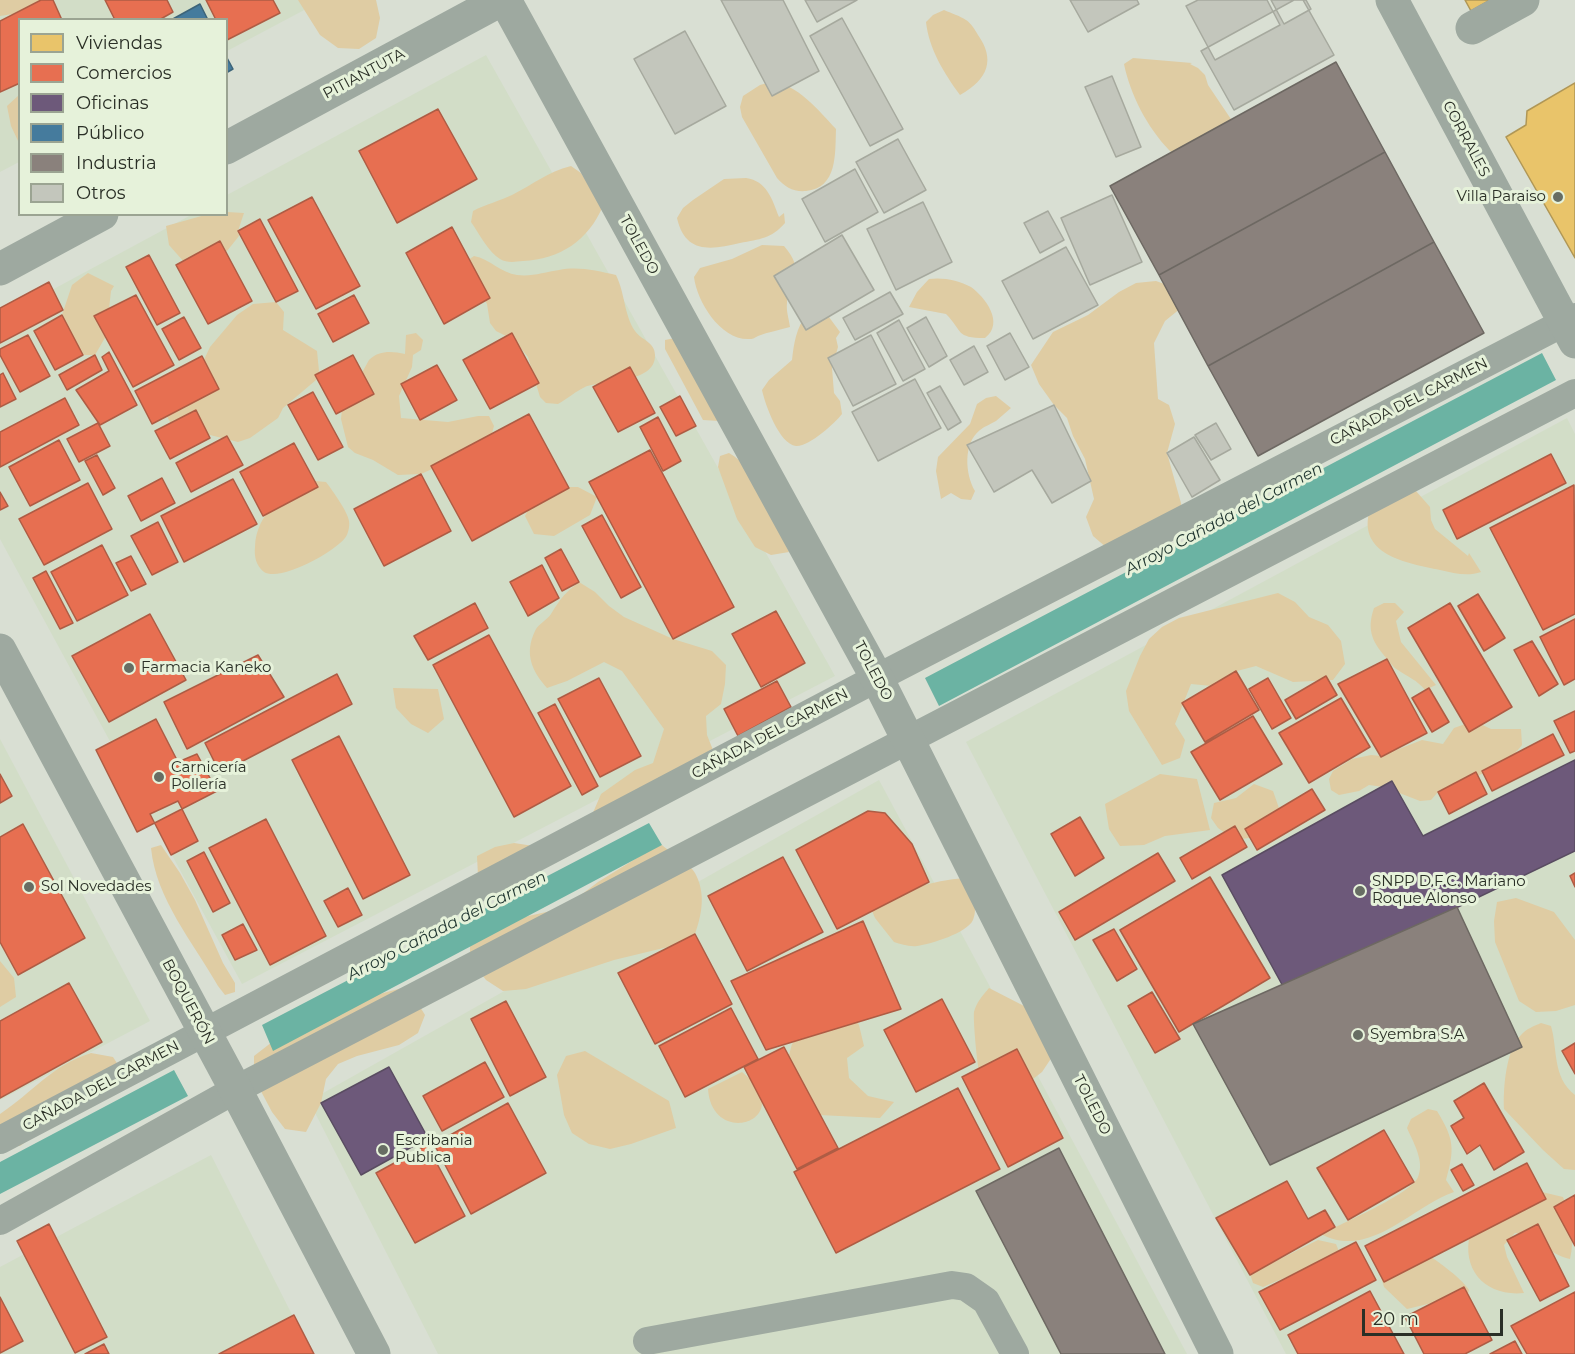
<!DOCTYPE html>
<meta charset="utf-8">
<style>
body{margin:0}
#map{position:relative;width:1575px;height:1354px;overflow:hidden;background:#d9dfd3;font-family:Montserrat,sans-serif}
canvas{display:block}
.legend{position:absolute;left:18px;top:18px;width:210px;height:198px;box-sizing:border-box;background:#e6f2da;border:2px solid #9ba492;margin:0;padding:8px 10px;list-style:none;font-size:18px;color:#2a2f26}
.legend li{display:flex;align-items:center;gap:12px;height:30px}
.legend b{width:30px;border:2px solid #9ba492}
.scale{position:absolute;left:1362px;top:1309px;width:141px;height:27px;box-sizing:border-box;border:3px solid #2a2f26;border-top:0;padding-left:8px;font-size:18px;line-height:21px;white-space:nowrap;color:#2a2f26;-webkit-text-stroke:4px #e6f2da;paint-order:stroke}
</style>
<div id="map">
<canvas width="1575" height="1354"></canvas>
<ul class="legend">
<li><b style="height:16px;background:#e9c46a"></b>Viviendas</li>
<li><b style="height:16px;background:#e76f51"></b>Comercios</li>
<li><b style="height:16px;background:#6d597a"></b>Oficinas</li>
<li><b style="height:16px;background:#457b9d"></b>Público</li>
<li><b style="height:16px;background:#8a817c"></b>Industria</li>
<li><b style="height:16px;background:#c3c6bc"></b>Otros</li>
</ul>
<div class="scale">20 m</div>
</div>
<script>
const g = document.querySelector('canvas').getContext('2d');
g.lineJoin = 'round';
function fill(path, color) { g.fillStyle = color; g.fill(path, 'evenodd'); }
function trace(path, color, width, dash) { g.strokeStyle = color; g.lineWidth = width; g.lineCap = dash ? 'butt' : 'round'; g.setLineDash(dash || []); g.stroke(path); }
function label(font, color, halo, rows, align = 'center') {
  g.font = font + ' Montserrat,sans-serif'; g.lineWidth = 6; g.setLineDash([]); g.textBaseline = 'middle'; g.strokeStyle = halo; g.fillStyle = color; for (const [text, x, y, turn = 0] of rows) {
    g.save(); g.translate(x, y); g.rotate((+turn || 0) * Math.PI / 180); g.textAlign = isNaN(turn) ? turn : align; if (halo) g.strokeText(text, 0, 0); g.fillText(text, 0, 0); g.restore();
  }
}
fill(new Path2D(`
 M0 0H323L227 51 226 20H20L19 162 0 172Z
 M486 55 835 676 242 984 0 539V318L191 215 226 214 227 195Z
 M1567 418 1575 434V1354H1286L966 742Z
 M0 739 150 1021 0 1100Z
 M879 780 1187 1354H438L309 1101Z
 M211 1155 312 1354H0V1267Z`), '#d2ddc7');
fill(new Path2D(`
 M0 0H42L19 13 0 16Z
 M298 0H376L380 18 376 38 359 49 338 48 320 35Z
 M944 10C951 13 960 16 966 20 971 23 975 30 978 35 995 59 989 79 960 95 944 73 929 49 926 22L933 15Z
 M1133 58 1192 63 1190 64 1198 68 1205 75 1208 85 1243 137 1195 171C1186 165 1177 158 1169 150 1147 127 1130 94 1124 64Z
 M771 82C797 83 819 111 836 129 835 153 838 188 806 191 793 192 785 187 777 178L742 117 740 107 743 96 760 85Z
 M19 95V143L11 126 7 106Z
 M571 166 581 173 603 206C588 241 560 259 523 261 514 262 507 263 500 259 488 252 479 233 471 222L473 211C486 204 500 201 512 195 534 184 547 172 571 166Z
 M746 178C767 181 772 199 779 217L784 213 785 223C771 239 760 239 740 243 711 250 685 254 677 218L683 208 693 200 724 179Z
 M227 212 244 213 238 231 239 236 227 251 209 259 184 262 169 245 166 226 205 215 226 214Z
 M762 245 784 246C807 272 787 278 787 303 786 311 789 319 790 327 780 330 768 332 758 336 754 338 754 339 750 339 721 341 697 302 694 277L700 268 732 259Z
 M474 256C490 259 501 273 517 275 532 277 545 272 559 270 579 266 597 271 616 275 625 293 624 315 635 331 641 340 655 342 655 355 656 384 602 380 585 387 576 391 567 399 558 404L546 403 540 397 528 357 514 340 496 331 490 323 487 304 465 262Z
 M88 273 114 286 111 291 106 336 95 355H83L62 315 72 285Z
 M929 279C942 277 959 280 971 287 985 297 1005 323 985 338 955 338 963 331 946 314L909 307 917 292Z
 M1156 281 1173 287 1181 308 1165 321 1154 343 1158 399 1169 405 1175 424 1167 453 1181 503 1183 527 1107 548 1093 536 1086 517 1094 499 1085 459 1073 436 1067 418 1054 405 1039 384 1031 365 1053 332 1088 315 1119 292 1136 283Z
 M276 302 284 312 283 330 317 351 319 371 316 380 283 408 278 418 250 438 238 442 202 433 174 429 164 411 201 366 210 347 237 315 253 304Z
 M826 313 840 332 836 338 838 347 832 368 834 393 840 401 842 414C835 423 809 447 796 446 779 444 765 404 762 390L769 380 792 360C794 343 796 328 807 314Z
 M416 333 423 340 421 350 413 355 412 367 399 396 401 418 448 422 478 416H489L494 426 491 437 443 468 432 469 421 474 398 475 373 460 355 453 348 447 341 419 342 409 369 360C379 350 392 351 405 354L406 335Z
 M675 338 719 421 703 420 665 349V340Z
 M996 396 1011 408C1006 412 1001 417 996 421 991 424 985 426 980 430 963 443 965 474 975 491L971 500 961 499 951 493 941 499 936 471 938 457 970 424 977 404 986 398Z
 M729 453C757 468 776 523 789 552L771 555 755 547 737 519 718 467 720 456Z
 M315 481 326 482C332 490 348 512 349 521 350 526 348 535 345 538 334 552 281 582 264 572 256 566 254 556 255 547 256 513 285 491 315 481Z
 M549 487H578L597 497 590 515 554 536 534 534 525 516 534 499Z
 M1416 491 1430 507 1431 520 1435 529 1468 556 1469 553 1481 572C1467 577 1454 573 1440 570 1407 563 1356 555 1370 509Z
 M579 582 595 592 609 606 624 617 673 639 712 651 726 665 725 684 721 704 706 716 707 735 715 755 592 815 601 794 635 770 653 763 664 729 622 671 604 662 567 681 547 688C532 671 524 654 535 631 538 624 547 620 551 614 561 598 564 594 579 582Z
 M1278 593 1295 602 1309 617 1328 625 1341 641 1345 664 1333 680 1293 682 1256 666 1237 671 1230 678 1212 686 1191 684 1175 724 1185 740 1180 758 1162 765 1129 711 1126 691 1140 656 1149 639 1162 627 1179 618Z
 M1384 603H1395L1404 612 1396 621 1401 642 1436 685 1425 690C1417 680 1408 677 1398 670 1394 668 1391 664 1388 660 1373 643 1366 631 1374 608Z
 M393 688 438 689 444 719 428 733 411 724 396 708Z
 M1474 721 1491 729H1521L1522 745 1506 764 1438 792 1431 800 1420 801 1384 787 1369 785 1359 791 1339 795 1331 790 1329 779 1333 771 1352 759 1371 755 1381 756 1422 740 1443 744 1454 728Z
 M1160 774 1197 779 1210 830 1165 836 1144 845 1120 846 1109 829 1105 804Z
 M1254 784 1273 791 1280 811 1255 837 1235 840 1218 828 1211 818 1214 803 1236 798Z
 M514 843 540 847 478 876 477 856 495 847Z
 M161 845 180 873 195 900 223 963 235 983V992L225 995 218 986C193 942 156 899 151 848Z
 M662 845C670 852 691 865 695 873 706 893 702 914 695 934L676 945 614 960 526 989 503 991 486 980 470 959V939L484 926 564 908 598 882 653 848Z
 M965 878C971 891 979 905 973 920 967 933 931 944 917 946 909 947 901 944 894 942L875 918 870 906C900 892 932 880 965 878Z
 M1516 898 1554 912 1575 940V1005L1556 1011 1536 1012 1519 1001 1495 942 1494 921 1497 902Z
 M0 961 14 978 16 997 0 1007Z
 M402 988 414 997 425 1015 418 1033 399 1045 357 1056 338 1064 326 1079 321 1103 306 1132 285 1129 272 1112 254 1078V1056L285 1032 350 1002Z
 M989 988 1026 1007 1054 1054 1042 1072 1024 1086 980 1074C977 1067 973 1018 974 1012 976 1003 983 995 989 988Z
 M848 1009 859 1025 864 1046 847 1058 849 1078 868 1096 894 1102 880 1118 819 1115 786 1066 792 1044 807 1029Z
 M1541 1023 1551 1026C1558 1050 1552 1077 1575 1095V1170L1564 1169 1543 1150 1504 1109C1503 1089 1506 1049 1521 1035 1526 1029 1534 1026 1541 1023Z
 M585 1051 669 1101 676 1128 631 1144 610 1149 589 1144 572 1133 564 1115 557 1075 566 1056Z
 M91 1053 113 1057 124 1074 75 1106 20 1146 0 1143V1114C33 1092 52 1065 91 1053Z
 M742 1072C801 1119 712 1150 708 1089Z
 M1428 1109 1437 1111C1454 1139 1455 1148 1446 1180L1454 1192C1411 1207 1370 1260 1321 1234 1341 1224 1411 1194 1418 1177 1425 1161 1413 1142 1407 1128L1411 1119Z
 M1542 1192 1563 1197C1570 1218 1575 1238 1570 1259 1549 1255 1536 1234 1515 1233L1504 1245 1507 1257 1524 1293C1487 1297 1461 1271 1470 1234Z
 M1318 1240 1336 1244 1340 1254 1333 1261 1291 1275 1263 1287 1253 1283 1250 1274Z
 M1422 1250C1436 1261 1460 1276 1469 1290L1466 1300 1436 1302 1407 1309 1384 1287 1378 1267Z`), '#dfcca3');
fill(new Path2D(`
 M1542 353 1556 380 939 706 925 678Z
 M649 823 662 845 273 1051 262 1025Z
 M174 1070 188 1096 0 1194V1162Z`), '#6bb3a3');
const homes = new Path2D(`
 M1465 0H1490L1471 11Z
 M1575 83V258L1506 137 1526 125 1527 111Z`);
fill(homes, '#e9c46a');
trace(homes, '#b09756', 1.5);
const shops = new Path2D(`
 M41 0H53L62 20H20V83L0 92V21Z
 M105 0H167L173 12 159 20H115Z
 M206 0H273L280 13 227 40 226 20H216Z
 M438 109 477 179 397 223 359 151Z
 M312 197 360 286 316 309 268 220Z
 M260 219 298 291 276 302 238 231Z
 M452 227 490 298 444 324 406 253Z
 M220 241 252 301 208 324 176 265Z
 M149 255 180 313 157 325 126 267Z
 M49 282 63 310 0 343V308Z
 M136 295 174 365 133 387 94 316Z
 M354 295 369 323 333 342 318 314Z
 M62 315 83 355 55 370 34 331Z
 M184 317 201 348 179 360 162 329Z
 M512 333 539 383 490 409 463 360Z
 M28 335 50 376 20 392 0 355V349Z
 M109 352 137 405 100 425 76 390 109 371 102 357Z
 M95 355 102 370 67 390 59 375Z
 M353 355 374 394 336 414 315 375Z
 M202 356 219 389 152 424 135 391Z
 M437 365 457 400 420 420 401 384Z
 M630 367 655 413 618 432 593 387Z
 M3 373 16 399 0 407V375Z
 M313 392 343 447 318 460 288 405Z
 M680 396 696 426 676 436 660 407Z
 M65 398 79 425 0 467V432Z
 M196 410 210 438 170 459 155 431Z
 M529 414 569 488 472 541 431 466Z
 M658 417 681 461 663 471 640 427Z
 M98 423 110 446 79 462 67 439Z
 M227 436 243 465 191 492 176 463Z
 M59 440 80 480 30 506 9 467Z
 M294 443 318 487 263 516 240 472Z
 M650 450 734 607 673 639 589 482Z
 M1551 454 1566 483 1457 539 1443 510Z
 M97 455 115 488 103 495 85 461Z
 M421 474 451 531 384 566 354 509Z
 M162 478 175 503 141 521 128 496Z
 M233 479 257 524 184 562 161 516Z
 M88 483 112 529 44 565 19 519Z
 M1574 485 1575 614 1543 630 1490 528Z
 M0 492 8 506 0 510Z
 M602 515 641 587 621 598 582 526Z
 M158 522 178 562 152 575 131 536Z
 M102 545 128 595 77 621 51 572Z
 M561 549 579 582 562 591 545 558Z
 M131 556 146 584 131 591 116 563Z
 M542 565 559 598 528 616 510 582Z
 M46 571 73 623 60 629 33 578Z
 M1478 594 1505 638 1484 651 1458 606Z
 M475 603 488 628 428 660 414 636Z
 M1450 603 1512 707 1469 732 1408 628Z
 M776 611 805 663 761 687 732 634Z
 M150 614 186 680 109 722 72 656Z
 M1575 619V679L1564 685 1540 637Z
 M489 635 571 786 514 817 433 665Z
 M1532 641 1558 684 1539 696 1514 650Z
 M258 655 284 697 187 749 164 702Z
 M1387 659 1427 733 1381 757 1338 684Z
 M1236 671 1259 710 1205 742 1182 703Z
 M337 674 352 704 220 773 205 743Z
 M1326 676 1337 695 1296 719 1285 700Z
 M599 678 641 756 600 777 558 699Z
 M1268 678 1291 718 1272 729 1249 689Z
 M777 681 791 707 738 736 724 709Z
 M1429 688 1449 722 1432 732 1412 698Z
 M1341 698 1370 747 1309 783 1279 733Z
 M555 704 598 786 582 795 538 713Z
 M1575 711V751L1570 753 1554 721Z
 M1253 716 1282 764 1220 800 1191 752Z
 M156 719 178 762 197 754 217 791 137 832 96 750Z
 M1553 734 1564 755 1492 791 1482 771Z
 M339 736 410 875 363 899 292 760Z
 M1476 772 1487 794 1449 814 1438 792Z
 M0 774 12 796 0 803Z
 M1312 789 1325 810 1257 850 1245 829Z
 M178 801 198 841 171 855 150 814Z
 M868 811 885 813 912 844 929 882 837 929 796 850Z
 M1080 817 1104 858 1075 876 1051 834Z
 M266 819 326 936 270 965 209 848Z
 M23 824 85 938 18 975 0 942V837Z
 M1235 826 1247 847 1192 879 1180 858Z
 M204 852 230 903 213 912 187 861Z
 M1158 853 1175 881 1075 940 1059 912Z
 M783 857 823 932 747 971 708 896Z
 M1575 873V887L1570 876Z
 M1210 877 1270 978 1179 1032 1120 930Z
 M348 888 362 915 338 927 324 901Z
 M863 921 901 1009 766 1050 731 981Z
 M243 924 257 950 235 960 222 935Z
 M1114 929 1137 969 1117 981 1093 940Z
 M695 934 732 1004 655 1044 618 973Z
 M69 983 102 1042 0 1098V1021Z
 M1152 992 1180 1039 1155 1053 1128 1006Z
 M942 999 975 1062 916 1092 884 1030Z
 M506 1001 546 1077 510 1096 471 1019Z
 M731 1008 758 1059 685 1097 659 1046Z
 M1575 1043V1074L1562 1051Z
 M784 1047 838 1148 797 1169 744 1067Z
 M1017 1049 1063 1138 1008 1167 962 1077Z
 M485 1062 504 1097 442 1131 423 1096Z
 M1484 1083 1524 1152 1494 1170 1480 1145 1467 1154 1451 1126 1464 1118 1454 1101Z
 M958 1088 1000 1169 836 1253 794 1172Z
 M508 1103 546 1173 471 1214 434 1144Z
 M1384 1130 1414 1182 1348 1220 1317 1168Z
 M427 1145 465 1216 415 1243 376 1173Z
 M1527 1163 1546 1199 1384 1282 1365 1246Z
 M1462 1164 1474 1185 1463 1191 1451 1170Z
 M1287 1181 1308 1219 1325 1210 1335 1227 1250 1275 1216 1218Z
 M1575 1195V1246L1554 1207Z
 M49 1224 107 1337 75 1353 17 1241Z
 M1538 1224 1569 1286 1540 1301 1507 1240Z
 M1356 1242 1376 1280 1280 1330 1259 1292Z
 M1464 1287 1492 1340 1465 1354H1424L1405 1317Z
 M1370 1291 1404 1354H1298L1288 1335Z
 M1575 1292V1354H1527L1511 1326Z
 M0 1297 23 1341 0 1353Z
 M294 1315 314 1354H219Z
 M1515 1341 1522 1354H1490Z
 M104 1344 109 1354H85Z`);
fill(shops, '#e76f51');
trace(shops, '#ae5c44', 1.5);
const offices = new Path2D(`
 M1575 760V851L1285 990 1222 875 1392 781 1423 836Z
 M389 1067 428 1138 361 1175 321 1103Z`);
fill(offices, '#6d597a');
trace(offices, '#594c61', 1.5);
const public = new Path2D(`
 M200 4 208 20H171Z
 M226 56 233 69 226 73Z`);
fill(public, '#457b9d');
trace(public, '#3d6479', 1.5);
const industry = new Path2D(`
 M1336 62 1385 152 1159 275 1110 186Z
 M1385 152 1434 242 1208 366 1159 275Z
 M1434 242 1484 333 1258 456 1208 366Z
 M1457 907 1522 1047 1270 1165 1193 1024Z
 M1059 1148 1165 1354H1061L976 1191Z`);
fill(industry, '#8a817c');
trace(industry, '#6d6862', 1.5);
const building = new Path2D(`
 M721 0H783L819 71 772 96Z
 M805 0H857L817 22Z
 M1070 0H1137L1139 4 1088 32Z
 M1198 0H1267L1280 25 1215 60 1186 6Z
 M1271 0H1306L1311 9 1284 24Z
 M1294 0H1303L1334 55 1234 110 1201 51Z
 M842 18 903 129 870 146 810 36Z
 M685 31 726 106 675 134 634 59Z
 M1112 76 1141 147 1116 157 1085 87Z
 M898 139 926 190 884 213 856 162Z
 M855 169 878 212 825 242 802 199Z
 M1112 195 1142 262 1090 285 1061 218Z
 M923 202 952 262 896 290 867 229Z
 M1048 211 1064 240 1040 253 1024 223Z
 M842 235 874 290 806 330 774 276Z
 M1066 247 1098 305 1033 339 1002 281Z
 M890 292 903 314 855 340 843 318Z
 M926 317 947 356 929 367 907 328Z
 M899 320 925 369 903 381 877 333Z
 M1010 333 1029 367 1005 380 987 346Z
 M871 335 896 384 853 406 828 358Z
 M974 346 988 372 964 385 950 360Z
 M915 379 941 428 878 461 852 412Z
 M940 386 961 422 948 430 927 393Z
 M1054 405 1091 481 1052 503 1032 470 994 492 967 445Z
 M1216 423 1231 449 1211 460 1195 435Z
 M1194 437 1220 480 1192 497 1167 453Z`);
fill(building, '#c3c6bc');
trace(building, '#a6a99e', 1.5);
trace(new Path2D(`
 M0 1140 877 678 1575 317
 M0 1221 235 1090 1575 393
 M647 1341 952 1285 966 1287 986 1301 1015 1354`), '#9ea9a0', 28);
trace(new Path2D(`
 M505 0 877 678 1217 1354
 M1392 0 1575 342
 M1472 28 1523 0
 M226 148 501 0
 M0 269 102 214`), '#9ea9a0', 33);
trace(new Path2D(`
 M0 650 230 1079 374 1354`), '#9ea9a0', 33);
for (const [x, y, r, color] of [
 [1558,197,6,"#676d63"],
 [129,668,6,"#676d63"],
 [159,777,6,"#676d63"],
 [29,887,6,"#676d63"],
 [1360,891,6,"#676d63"],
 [1358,1035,6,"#676d63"],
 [383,1150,6,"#676d63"]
]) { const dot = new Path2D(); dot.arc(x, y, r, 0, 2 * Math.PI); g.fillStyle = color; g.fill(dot); trace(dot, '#e6f2da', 2); }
label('15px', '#2a2f26', '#e6f2da', [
 ["PITIANTUTA",364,74,-28],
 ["CORRALES",1466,139,62],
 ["TOLEDO",639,245,61],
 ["CAÑADA DEL CARMEN",1409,402,-27],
 ["TOLEDO",873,671,62],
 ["CAÑADA DEL CARMEN",770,734,-28],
 ["BOQUERÓN",188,1002,62],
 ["CAÑADA DEL CARMEN",101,1086,-28],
 ["TOLEDO",1092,1105,63]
]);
label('15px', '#2a2f26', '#e6f2da', [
 ["Villa Paraiso",1546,197,"right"],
 ["Farmacia Kaneko",141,668],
 ["Carnicería",171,768],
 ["Pollería",171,785],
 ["SNPP D.F.C. Mariano",1372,882],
 ["Roque Alonso",1372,899],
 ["Sol Novedades",41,887],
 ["Syembra S.A",1370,1035],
 ["Escribania",395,1141],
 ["Publica",395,1158]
], 'left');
label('italic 16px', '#1c322d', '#e6f2da', [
 ["Arroyo Cañada del Carmen",1224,519,-28],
 ["Arroyo Cañada del Carmen",447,926,-27]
]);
</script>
